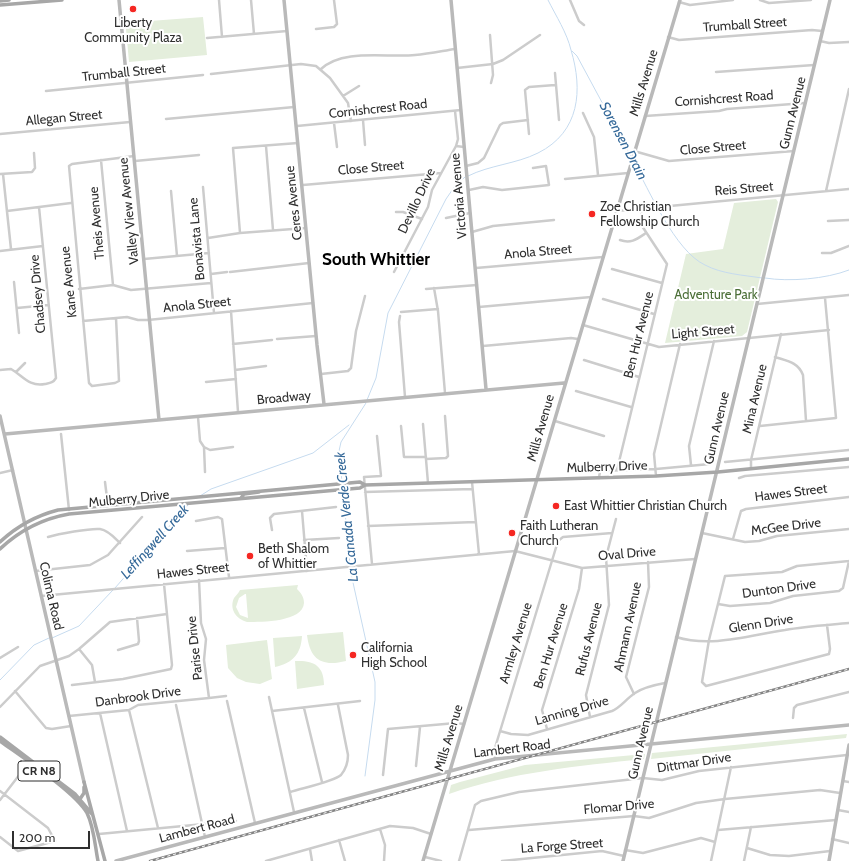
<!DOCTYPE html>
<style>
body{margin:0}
#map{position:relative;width:849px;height:861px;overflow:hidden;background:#fff;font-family:Cabin,sans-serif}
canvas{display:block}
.scale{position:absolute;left:12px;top:831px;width:78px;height:18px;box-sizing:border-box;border:2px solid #2f2f2f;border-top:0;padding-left:5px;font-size:12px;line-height:14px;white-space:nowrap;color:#2f2f2f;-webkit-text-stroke:3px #fff;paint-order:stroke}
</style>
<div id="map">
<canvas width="849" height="861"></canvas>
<div class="scale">200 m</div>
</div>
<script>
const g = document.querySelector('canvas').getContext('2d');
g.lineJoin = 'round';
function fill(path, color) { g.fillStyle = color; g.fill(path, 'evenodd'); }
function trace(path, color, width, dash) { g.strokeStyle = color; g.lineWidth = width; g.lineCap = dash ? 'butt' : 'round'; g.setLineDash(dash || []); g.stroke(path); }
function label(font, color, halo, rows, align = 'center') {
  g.font = font + ' Cabin,sans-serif'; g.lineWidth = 4; g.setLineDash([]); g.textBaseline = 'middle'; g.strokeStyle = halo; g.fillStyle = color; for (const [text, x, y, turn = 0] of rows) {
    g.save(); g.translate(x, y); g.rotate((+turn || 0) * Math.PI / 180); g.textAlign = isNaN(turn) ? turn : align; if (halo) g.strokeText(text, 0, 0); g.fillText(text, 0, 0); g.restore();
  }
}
fill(new Path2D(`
 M203 17 207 55 129 62 126 29 150 21Z
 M776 199 778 202 747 332 742 336 665 343 686 254 723 249 734 203Z
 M298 585 297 589C301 593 304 597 304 603 303 622 262 622 247 622 236 619 229 609 234 598 236 595 239 593 240 590ZM245 594H246L248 618 240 615 236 607 239 598Z
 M343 632 346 661C322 667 310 660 307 635Z
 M302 636C301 654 293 663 275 667L273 638Z
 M267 640 272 679 260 684 246 682 237 678 228 668 226 645Z
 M295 661C313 660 324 665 324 685L297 689Z
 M847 734 846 738 651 759 652 753Z
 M645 754 644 759C578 766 512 772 449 794L451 785 460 782 525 765Z`), '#e4eedc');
trace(new Path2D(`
 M572 51 577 56 632 158
 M633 161C649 190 675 251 705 265 722 274 743 275 762 278
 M468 176C490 165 516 164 538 153 580 132 583 90 571 50 567 33 556 16 548 0
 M765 278C789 282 826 279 849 270
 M367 400 376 378 388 313 446 199 455 186 465 177
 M342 482 339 451 341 442 366 403
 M343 491 350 565
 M200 496 211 489 313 453 349 425
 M350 569 375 682V700L365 776
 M115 588 188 505
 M52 638 79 626 113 590
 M0 680 34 645 49 638`), '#c6dbef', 1);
trace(new Path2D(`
 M219 0 222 37
 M251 0 254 34
 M570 0 579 21 584 25
 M760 0 769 3 811 0
 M679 2 690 5 733 0
 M316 29 334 27 337 24 334 0
 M490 35 493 75 491 83
 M668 37 679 40 812 30 822 31
 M207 38 287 31
 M820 41 829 43 849 42
 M457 68 493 64 503 60 540 35
 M321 69C343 48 387 58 415 55 429 54 442 51 455 49
 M716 72 814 65
 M555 73 559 120
 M211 74 301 64 316 66 330 78 348 103 351 121
 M46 91 203 75
 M343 96 359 86
 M455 111 458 139 456 146
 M583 113 594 137 598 175
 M645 116 719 111 727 109 805 103
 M166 119 294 107
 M363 120 365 145
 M334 123 337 147
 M297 126 461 110
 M0 134 130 122
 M529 134 525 90 529 87 555 85
 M266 146 273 230
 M634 151 669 161 794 151
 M101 160 113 285
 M135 161 199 155
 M466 166 478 163 484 158 500 125 503 123 528 120
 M0 174 32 172 35 168 34 153
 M3 174 11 249
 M565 179 628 173
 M303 185 441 173
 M203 187 214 313
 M469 190 483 187 502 190 549 185 546 166 533 168
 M171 191 177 256
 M826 191 849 89
 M7 211 71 203
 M617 211 849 189
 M396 212H403L422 219
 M446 218 470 213
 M828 221 849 220
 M472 232 493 226 554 220
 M240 233 233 148 298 143
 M208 238 240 233 306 228
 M620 240C631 244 637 239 646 233
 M0 251 43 246
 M822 253H831L849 246
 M144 259 209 253
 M476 268 603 257
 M612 269 662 283
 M230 272 309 263
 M394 272 428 207 432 190 456 146 464 147
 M211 274 227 272
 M14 282 19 333
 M434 288 438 311 445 393
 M79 289 113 285 131 290 211 283
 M426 289 477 285
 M603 299 654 314
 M757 304 849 295
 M479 307 591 297
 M17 308 48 305
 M231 311 238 412
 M401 312 438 309
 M400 316 399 322 405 397
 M116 318 119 381 115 383 92 386 89 383 69 166 72 164 134 156
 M83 321 127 317 138 320H148L313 303
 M583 325 659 347 829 330
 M277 339 316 336
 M233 344 272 340
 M483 346 571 338 578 339
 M775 357C787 361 798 362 803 375L806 421
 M584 360 639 377
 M0 370 11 369C23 376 29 387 45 384 50 383 53 383 56 378L39 207
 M235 370 266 366
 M16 372 25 363
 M321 374 348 371 351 368 356 331 365 296
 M206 382 236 379
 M576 391 631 407
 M198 417 200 441 204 447 205 472
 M555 421 604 436
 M423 424 428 483
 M401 426 404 457H426
 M760 426 836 418 825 298
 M61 434 69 510
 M204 447 210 450 233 447
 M426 459 446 458 448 456 445 416
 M725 462 849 450
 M691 465 689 446 714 341
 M751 468V460L781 334
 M617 470 667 264 642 226 641 210
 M0 473 13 470
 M656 476 654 454 680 344
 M599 478 600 471 656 469 710 464
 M739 478 745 476 849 467
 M105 482 108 506
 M472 482 479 554
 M365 492 472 489
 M302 511 307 571
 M196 521 218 517 222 519 229 577
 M368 526 475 522
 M272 530 270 518 274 514 336 507
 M702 533 745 542 759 541 777 536 849 529
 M48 537C58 534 90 528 100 529 108 530 115 538 120 543
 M733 539 741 511 746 509 849 497
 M304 540 339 538
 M187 551 225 548
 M372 564 364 477 381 476 377 436
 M35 571 90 565 108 555 142 517
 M199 580 201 623 206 639 204 660 209 698 226 696
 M41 596 515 551 582 568 695 559
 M718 604 730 606 770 603 793 596 839 591 843 588 849 561
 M827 625 830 649 829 654 706 686 702 682 709 640 725 576 782 572 797 566 849 561
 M676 637C712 648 750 635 785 630 806 626 828 625 849 623
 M79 649 92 665 95 682
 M118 650 138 644 139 641 137 618
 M0 658 18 647
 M72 685 123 679 171 669 172 665 164 584
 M15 691 46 728 52 729 71 726
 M634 694 626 677 649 587 648 562
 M269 697 294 812
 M227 701 255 823
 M176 705 205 837
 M0 707 40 666 69 656 79 649 110 622 167 614
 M304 708 322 782
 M129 710 158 828
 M272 711 360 701
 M100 713 127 831
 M69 716 129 710 138 705 209 698
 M590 717 586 695 609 605 606 557 616 519
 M793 718 794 708 797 705 849 692
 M547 729 542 710 579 589 582 568
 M500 731 511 734 528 735 612 711C621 707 626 699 635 693 644 687 654 685 665 683
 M446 756 456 723
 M495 759 494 751 558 541 563 537 612 533
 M416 766 420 727
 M383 775 388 729 456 723 464 724
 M843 781 849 782
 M0 791 48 828 55 841 18 851 0 837
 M290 792C302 788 333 782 341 775 346 769 348 762 348 755L338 705
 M0 800 30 761
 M838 810 849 812
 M380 829 385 845 384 861
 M469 830 634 816 649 818 696 803 725 799 820 790 840 793
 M718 830 836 820
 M99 834 236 821
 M832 839 849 843
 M339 840 345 861
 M747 848 770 855 789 856 830 851
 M310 849 312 861
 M625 850 643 853 701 838 715 842
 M425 857 441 861
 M266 861 390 826 413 828 431 834
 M459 861 475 805 481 801 519 792 643 778 662 780 699 771 847 755
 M502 861 602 851 624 856
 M711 861 731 767
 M744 861 751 827`), '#ccc', 2.5);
trace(new Path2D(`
 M119 0 159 420
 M284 0 317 345 324 404
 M451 0 486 389
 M0 416 84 782
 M5 434 564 383
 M116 861 495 759 849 725
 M423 861 680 0
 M623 861 830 0
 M829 861 849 745`), '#b9b9b9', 3.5);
trace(new Path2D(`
 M0 1 9 0
 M0 5 62 0
 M241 498 244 494 259 492
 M0 542C17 526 35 516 58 510L360 482 365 485
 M0 549C20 530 41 519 69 514L360 488 365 485 656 476 718 472 849 459
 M0 737 75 794 92 814
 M0 741C22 757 75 792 87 813 94 827 95 846 98 861
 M84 782 105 861
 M80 799 84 793V787`), '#a7a7a7', 3.5);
const rail = new Path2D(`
 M150 861 849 669`);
trace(rail, '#848484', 2.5);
trace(rail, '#fff', 1, [3]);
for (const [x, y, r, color] of [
 [133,9,4,"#f52722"],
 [592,214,4,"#f52722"],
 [556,506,4,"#f52722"],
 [512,533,4,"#f52722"],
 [250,556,4,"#f52722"],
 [353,655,4,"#f52722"]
]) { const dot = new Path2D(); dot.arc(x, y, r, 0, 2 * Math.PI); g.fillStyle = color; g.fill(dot); trace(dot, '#fff', 1.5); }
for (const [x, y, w] of [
 [39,771,42]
]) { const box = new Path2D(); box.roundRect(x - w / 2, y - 10, w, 20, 3); g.fillStyle = '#fff'; g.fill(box); trace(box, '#2f2f2f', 1); }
label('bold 12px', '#2f2f2f', null, [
 ["CR N8",39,771]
]);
label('13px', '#2f2f2f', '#fff', [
 ["Liberty",133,23,"center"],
 ["Community Plaza",133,38,"center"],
 ["Zoe Christian",600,207],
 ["Fellowship Church",600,222],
 ["East Whittier Christian Church",564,506],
 ["Faith Lutheran",520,526],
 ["Church",520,541],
 ["Beth Shalom",258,549],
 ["of Whittier",258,564],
 ["California",361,648],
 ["High School",361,663]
], 'left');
label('13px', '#2f2f2f', '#fff', [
 ["Trumball Street",745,25,-4],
 ["Trumball Street",124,73,-6],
 ["Mills Avenue",644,83,-73],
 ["Cornishcrest Road",724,99,-4],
 ["Cornishcrest Road",378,109,-6],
 ["Gunn Avenue",793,113,-76],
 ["Allegan Street",64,118,-5],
 ["Close Street",713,148,-5],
 ["Close Street",371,168,-5],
 ["Reis Street",744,189,-5],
 ["Victoria Avenue",459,196,-95],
 ["Devillo Drive",417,201,-65],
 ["Ceres Avenue",294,203,-96],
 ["Valley View Avenue",129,211,-96],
 ["Theis Avenue",97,223,-95],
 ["Bonavista Lane",197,239,-95],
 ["Anola Street",538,252,-5],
 ["Kane Avenue",69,282,-96],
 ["Chadsey Drive",38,294,-95],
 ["Anola Street",197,305,-6],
 ["Light Street",703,332,-5],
 ["Ben Hur Avenue",639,335,-76],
 ["Broadway",284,398,-5],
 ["Mina Avenue",755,399,-77],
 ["Mills Avenue",541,428,-74],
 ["Gunn Avenue",717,428,-77],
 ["Mulberry Drive",607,467,-2],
 ["Hawes Street",791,493,-7],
 ["Mulberry Drive",129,499,-6],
 ["McGee Drive",786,527,-7],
 ["Oval Drive",627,554,-5],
 ["Hawes Street",193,571,-6],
 ["Dunton Drive",779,589,-8],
 ["Colima Road",51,596,77],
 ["Glenn Drive",761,624,-9],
 ["Ahmann Avenue",628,627,-78],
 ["Rufus Avenue",589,639,-76],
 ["Armley Avenue",516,643,-73],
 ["Ben Hur Avenue",551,646,-73],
 ["Parise Drive",195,648,-96],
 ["Danbrook Drive",138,697,-8],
 ["Lanning Drive",572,711,-16],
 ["Mills Avenue",449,738,-73],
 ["Gunn Avenue",641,743,-77],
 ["Lambert Road",512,749,-7],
 ["Dittmar Drive",694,763,-9],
 ["Flomar Drive",619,807,-5],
 ["Lambert Road",197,829,-15],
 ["La Forge Street",562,846,-4]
]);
label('13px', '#4c6f38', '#fff', [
 ["Adventure Park",716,295]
]);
label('italic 14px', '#356999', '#fff', [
 ["Sorensen Drain",623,141,62],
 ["La Canada Verde Creek",347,517,-96],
 ["Leffingwell Creek",155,542,-48]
]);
label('bold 17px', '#000', '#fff', [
 ["South Whittier",376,260]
]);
</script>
